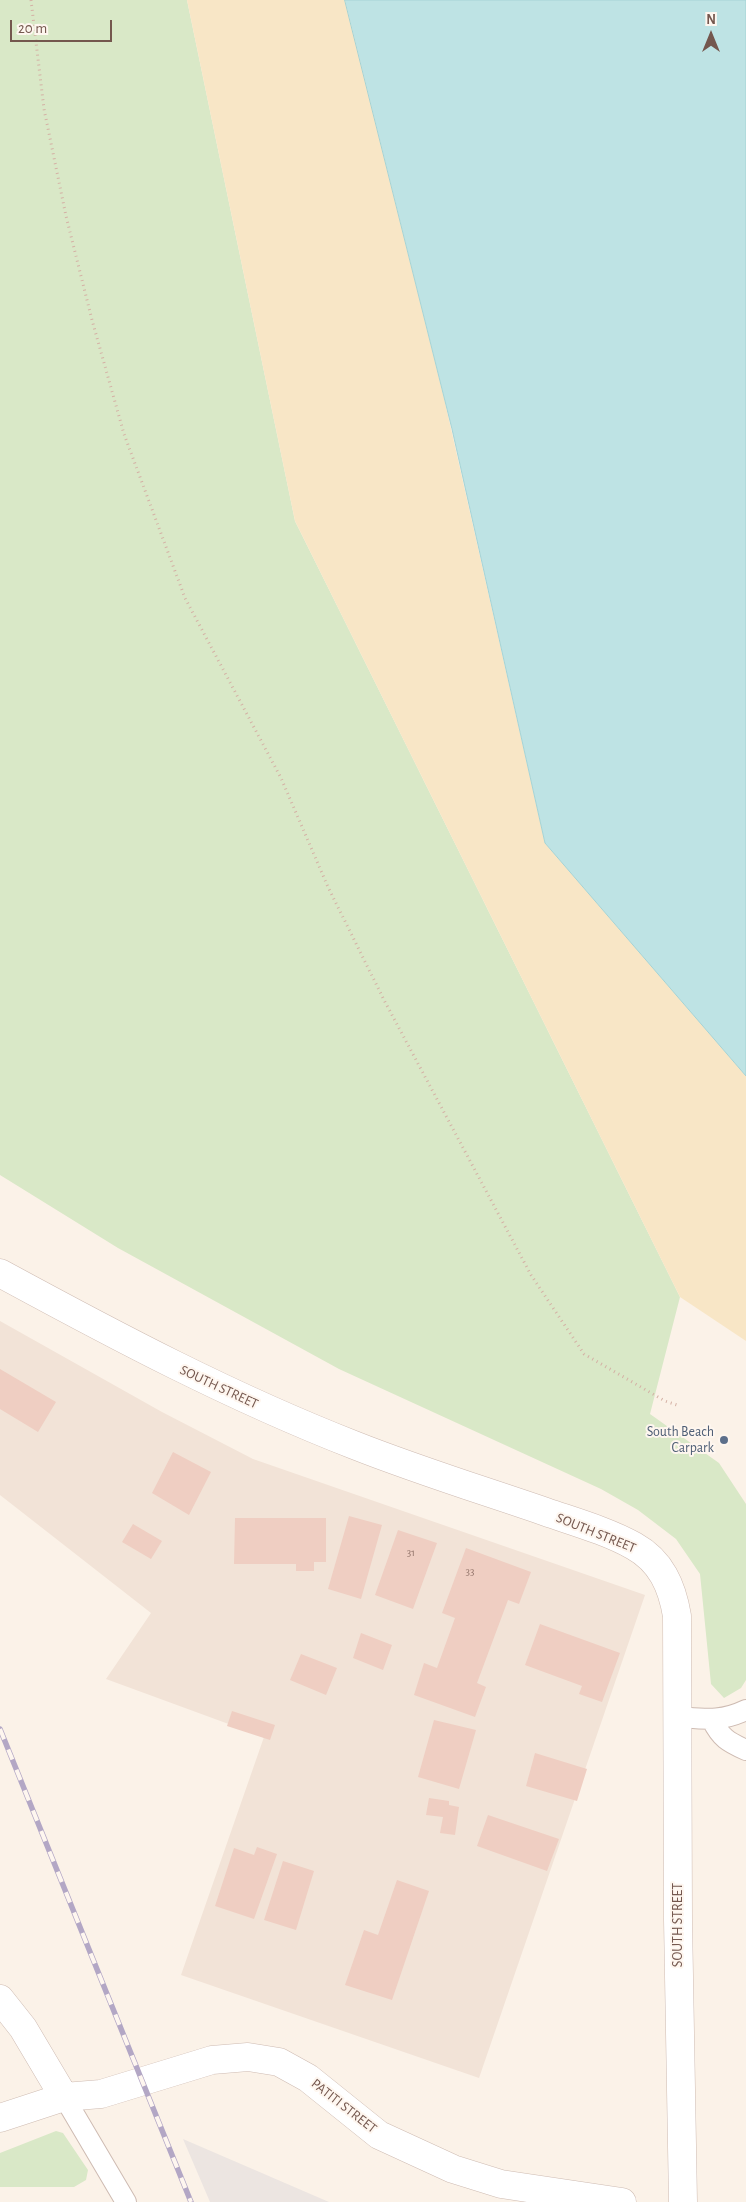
<!DOCTYPE html>
<style>
body{margin:0}
#map{position:relative;width:746px;height:2202px;overflow:hidden;background:#fbf2e8;font-family:"Alegreya Sans",sans-serif}
canvas{display:block}
.north{position:absolute;left:686px;top:10px;width:50px;height:50px;-webkit-text-stroke:4px #fef6ef;paint-order:stroke;rotate:0deg;font-size:14px;font-weight:700;line-height:20px;text-align:center;color:#74574e}
.north::after{content:'';display:block;margin:auto;width:18px;height:22px;background:#74574e;clip-path:polygon(50% 0,100% 100%,50% 72%,0 100%)}
.scale{position:absolute;left:10px;top:20px;width:102px;height:22px;box-sizing:border-box;border:2px solid #74574e;border-top:0;padding-left:6px;font-size:15px;line-height:18px;white-space:nowrap;color:#74574e;-webkit-text-stroke:4px #fef6ef;paint-order:stroke}
</style>
<div id="map">
<canvas width="746" height="2202"></canvas>
<div class="north">N</div>
<div class="scale">20 m</div>
</div>
<script>
const g = document.querySelector('canvas').getContext('2d');
g.lineJoin = 'round';
function fill(path, color) { g.fillStyle = color; g.fill(path, 'evenodd'); }
function trace(path, color, width, dash) { g.strokeStyle = color; g.lineWidth = width; g.lineCap = dash ? 'butt' : 'round'; g.setLineDash(dash || []); g.stroke(path); }
function label(font, color, halo, rows, align = 'center') {
  g.font = font + ' "Alegreya Sans",sans-serif'; g.lineWidth = 4; g.setLineDash([]); g.textBaseline = 'middle'; g.strokeStyle = halo; g.fillStyle = color; for (const [text, x, y, turn = 0] of rows) {
    g.save(); g.translate(x, y); g.rotate((+turn || 0) * Math.PI / 180); g.textAlign = isNaN(turn) ? turn : align; if (halo) g.strokeText(text, 0, 0); g.fillText(text, 0, 0); g.restore();
  }
}
fill(new Path2D(`
 M0 1321 162 1412 253 1459 645 1595 479 2078 181 1975 264 1737 106 1679 151 1613 0 1495Z`), '#f2e3d7');
fill(new Path2D(`
 M183 2139 329 2202H210Z`), '#ece5e1');
fill(new Path2D(`
 M0 0H187L295 521 680 1297 650 1414 719 1463 746 1504V1680L741 1688 724 1698 711 1684 700 1574 676 1539 638 1510 601 1489 339 1369 118 1248 0 1175Z
 M56 2131 63 2133 88 2170 86 2180 74 2187H0V2153Z`), '#d9e8c7');
fill(new Path2D(`
 M187 0H345L444 398 545 843 746 1076V1341L680 1297 295 521Z`), '#f8e6c6');
const water = new Path2D(`
 M345 0H746V1076L545 843 452 429Z`);
fill(water, '#bee3e4');
trace(water, '#a5d3d5', 1);
fill(new Path2D(`
 M0 1369 56 1402 38 1432 0 1409Z
 M173 1452 211 1472 189 1515 152 1493Z
 M349 1516 382 1525 361 1599 328 1589Z
 M235 1518H326V1562H314V1571H296V1564H234Z
 M133 1524 162 1541 151 1559 122 1542Z
 M398 1530 437 1543 413 1609 375 1595Z
 M466 1548 531 1572 519 1604 508 1600 477 1683 486 1687 475 1717 414 1695 424 1663 437 1668 455 1618 442 1613Z
 M540 1624 620 1653 602 1702 579 1694 582 1686 525 1665Z
 M361 1633 392 1645 383 1670 353 1658Z
 M301 1654 337 1668 326 1695 290 1680Z
 M232 1711 275 1725 270 1740 227 1726Z
 M434 1720 476 1730 459 1789 418 1777Z
 M535 1753 587 1769 577 1801 526 1786Z
 M429 1798 449 1801V1805L459 1807 455 1835 440 1833 443 1817 426 1815Z
 M488 1815 559 1839 547 1871 477 1846Z
 M257 1847 277 1854 254 1919 215 1906 234 1848 254 1855Z
 M283 1861 314 1871 296 1930 264 1920Z
 M397 1880 429 1891 392 2000 345 1985 364 1930 378 1935Z`), '#efcec2');
const lane = new Path2D(`
 M679 1717C705 1719 721 1722 746 1710
 M712 1720C721 1738 728 1742 746 1750
 M64 2097 126 2202`);
const street = new Path2D(`
 M0 1273C116 1336 231 1397 354 1445 417 1470 482 1490 546 1512 575 1522 607 1531 634 1546 661 1561 672 1586 677 1616L678 1920 683 2202
 M0 1999 23 2028 64 2097
 M0 2118 64 2097 101 2094 212 2060 248 2057 279 2062 308 2078 379 2135 453 2169 501 2184 622 2202`);
trace(lane, '#cebbb2', 22);
trace(street, '#cebbb2', 29);
trace(new Path2D(`
 M31 0 44 109 66 216 92 320 124 434 185 598 281 778 328 887 384 1000 531 1275 584 1354 665 1401 677 1405`), '#d4b1a5', 3, [1, 4]);
trace(lane, '#fff', 20);
trace(street, '#fff', 28);
const rail = new Path2D(`
 M0 1729 191 2202`);
trace(rail, '#b3a7c5', 5.5);
trace(rail, '#fef6ef', 4, [11]);
for (const [x, y, r, color] of [
 [724,1440,5,"#5c6f8a"]
]) { const dot = new Path2D(); dot.arc(x, y, r, 0, 2 * Math.PI); g.fillStyle = color; g.fill(dot); trace(dot, '#fef6ef', 2); }
label('11px', '#93756b', null, [
 ["31",411,1553],
 ["33",470,1572]
]);
label('14px', '#74574e', '#fef6ef', [
 ["SOUTH STREET",219,1387,25],
 ["SOUTH STREET",596,1533,22],
 ["SOUTH STREET",678,1925,-90],
 ["PATITI STREET",344,2106,38]
]);
label('14px', '#4e5e75', '#fef6ef', [
 ["South Beach",714,1432],
 ["Carpark",714,1448]
], 'right');
</script>
